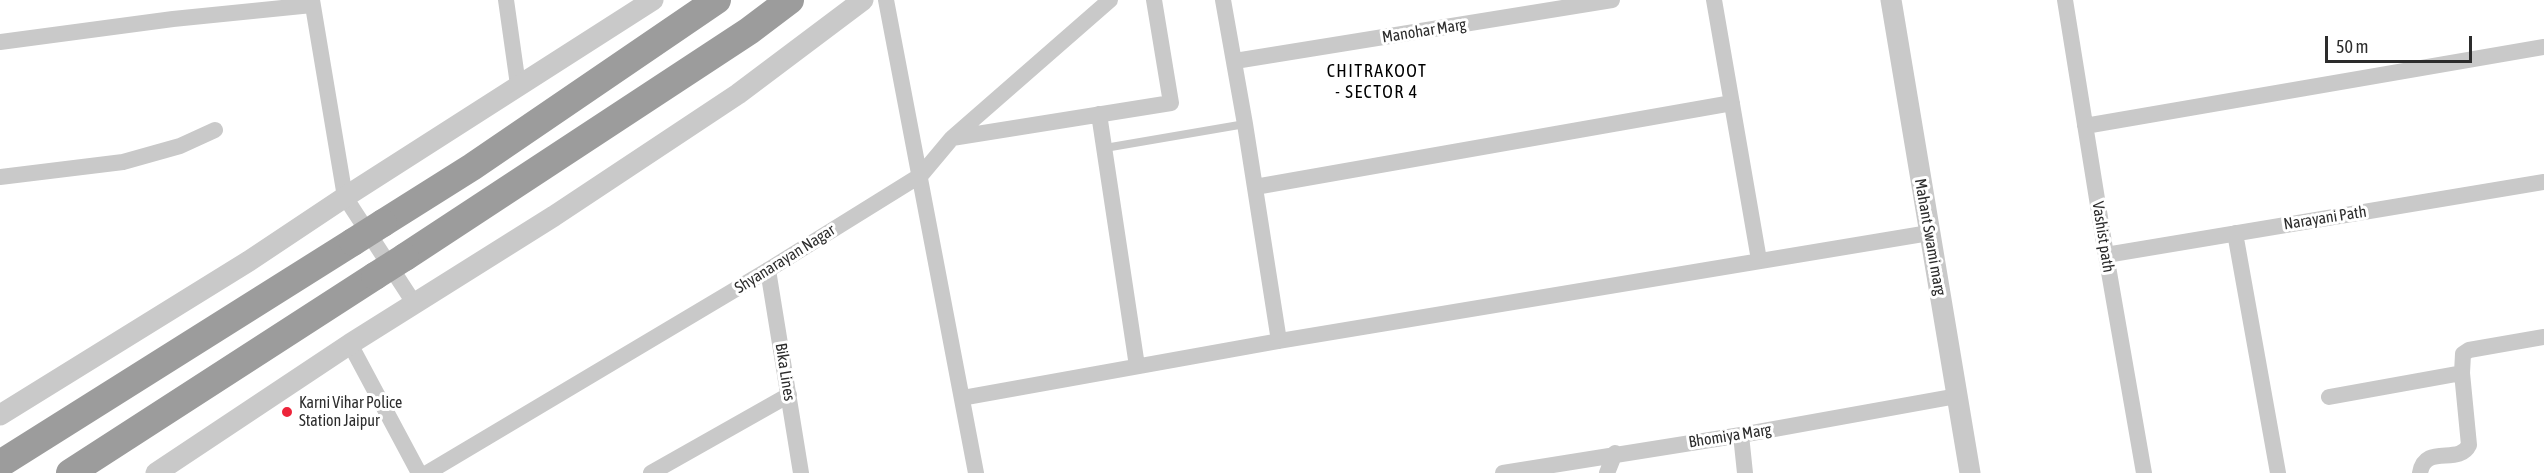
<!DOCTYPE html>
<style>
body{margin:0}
#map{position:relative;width:2544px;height:473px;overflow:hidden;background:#fff;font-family:"Asap Condensed",sans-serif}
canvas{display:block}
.scale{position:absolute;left:2325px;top:36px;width:147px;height:27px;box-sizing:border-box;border:3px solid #2c2c2c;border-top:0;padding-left:8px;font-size:18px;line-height:21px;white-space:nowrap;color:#2c2c2c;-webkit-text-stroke:4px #fff;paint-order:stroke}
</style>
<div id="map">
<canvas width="2544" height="473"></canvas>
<div class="scale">50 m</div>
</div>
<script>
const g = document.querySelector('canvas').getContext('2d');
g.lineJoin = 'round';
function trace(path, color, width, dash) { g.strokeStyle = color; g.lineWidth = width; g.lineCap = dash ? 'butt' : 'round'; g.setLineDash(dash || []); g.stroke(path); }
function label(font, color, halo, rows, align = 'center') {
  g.font = font + ' "Asap Condensed",sans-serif'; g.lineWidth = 6; g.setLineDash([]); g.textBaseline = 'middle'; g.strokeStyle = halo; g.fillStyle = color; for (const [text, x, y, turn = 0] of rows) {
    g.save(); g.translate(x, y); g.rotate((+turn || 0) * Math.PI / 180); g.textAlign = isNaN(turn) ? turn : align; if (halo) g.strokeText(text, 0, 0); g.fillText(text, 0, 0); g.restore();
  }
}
trace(new Path2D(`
 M1105 148 1245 124`), '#c9c9c9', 8);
trace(new Path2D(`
 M312 0 345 197 414 303
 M506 0 518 85
 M886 0 976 473
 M1223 0 1245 124 1279 341
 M1714 0 1759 260
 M2065 0 2106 255 2144 473
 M0 42 173 19 312 5
 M1235 61 1612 0
 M1099 114 1137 366
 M2085 126 2544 47
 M952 138 1171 103 1154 0
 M0 177 123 162 180 146 215 130
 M1255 187 1732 103
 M2235 233 2278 473
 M2106 255 2544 182
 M768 270 801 473
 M350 344 419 473
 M2329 397 2462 373
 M962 398 1279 341 1929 233
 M1741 435 1745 473
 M427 473 768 270 921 175 952 138 1110 0
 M651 473 789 395
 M1503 473 1741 435 1957 396
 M1607 473 1615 453
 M2420 473C2425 443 2459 466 2469 445L2462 373 2463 354 2469 350 2544 337`), '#c9c9c9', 16);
trace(new Path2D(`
 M1891 0 1970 473
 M0 415 249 261 345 197 653 0
 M156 473 350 344 554 216 738 94 863 0`), '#c9c9c9', 21);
trace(new Path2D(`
 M383 223 472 167 717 0
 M405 257 749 31 790 0
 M0 464 353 242
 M70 473 375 276`), '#9c9c9c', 28);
trace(new Path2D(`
 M353 242 383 223
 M375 276 405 257`), '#9c9c9c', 28);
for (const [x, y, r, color] of [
 [287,412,6,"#ed243a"]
]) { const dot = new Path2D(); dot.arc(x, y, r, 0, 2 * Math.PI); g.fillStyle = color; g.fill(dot); trace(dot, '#fff', 2); }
label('16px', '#2c2c2c', '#fff', [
 ["Manohar Marg",1424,31,-9],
 ["Narayani Path",2325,218,-9],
 ["Mahant Swami marg",1930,237,80],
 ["Vashist path",2103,237,81],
 ["Shyanarayan Nagar",785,259,-32],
 ["Bika Lines",785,372,81],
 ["Bhomiya Marg",1730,436,-9]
]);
label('16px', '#2c2c2c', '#fff', [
 ["Karni Vihar Police",299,403],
 ["Station Jaipur",299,421]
], 'left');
g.letterSpacing = '1.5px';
label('18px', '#000', '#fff', [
 ["CHITRAKOOT",1377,71],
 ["- SECTOR 4",1377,92]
]);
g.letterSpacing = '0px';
</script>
